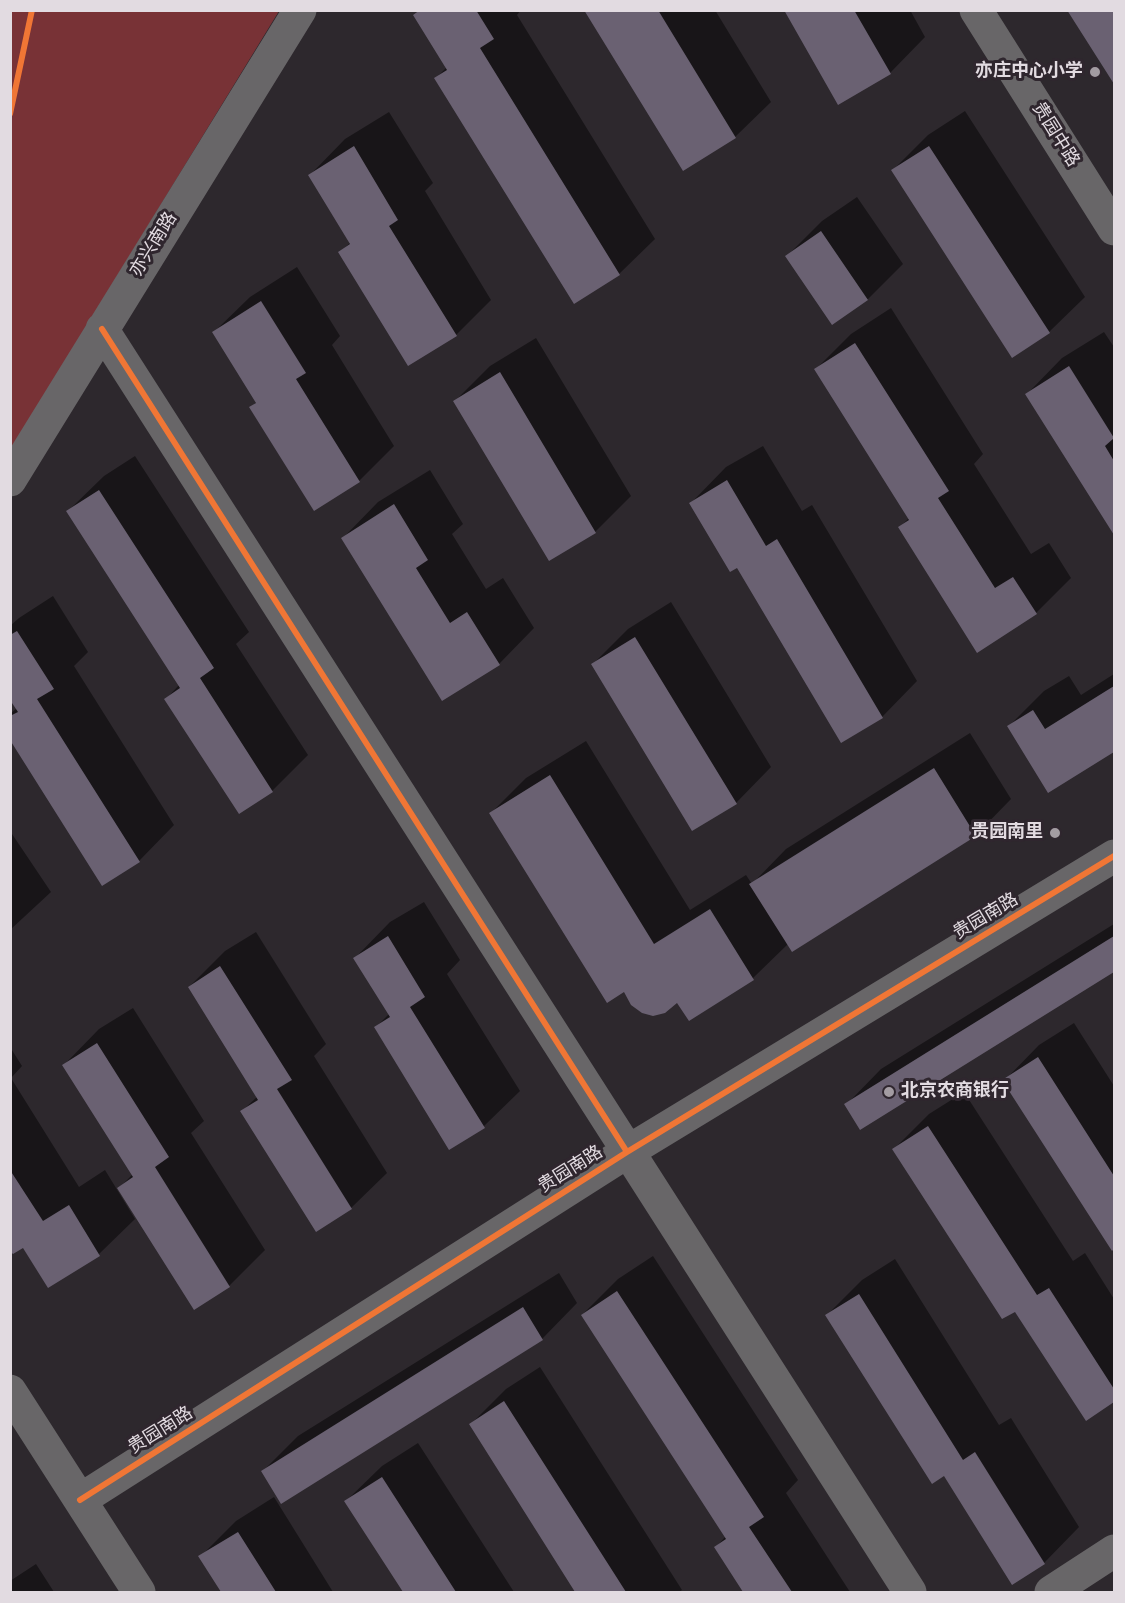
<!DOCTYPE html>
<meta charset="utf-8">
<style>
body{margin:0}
#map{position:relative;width:1125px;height:1603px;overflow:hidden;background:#2d282d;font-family:"Titillium Web",sans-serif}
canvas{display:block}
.frame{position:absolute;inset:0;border:12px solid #e2dbe1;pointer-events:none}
</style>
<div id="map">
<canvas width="1125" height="1603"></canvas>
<div class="frame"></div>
</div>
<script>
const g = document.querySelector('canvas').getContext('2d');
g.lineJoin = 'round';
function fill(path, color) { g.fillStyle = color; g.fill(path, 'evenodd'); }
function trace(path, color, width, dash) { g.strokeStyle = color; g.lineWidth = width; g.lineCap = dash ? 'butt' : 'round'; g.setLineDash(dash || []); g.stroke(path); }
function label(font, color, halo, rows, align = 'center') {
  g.font = font + ' "Titillium Web","Noto Sans SC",sans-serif'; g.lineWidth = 6; g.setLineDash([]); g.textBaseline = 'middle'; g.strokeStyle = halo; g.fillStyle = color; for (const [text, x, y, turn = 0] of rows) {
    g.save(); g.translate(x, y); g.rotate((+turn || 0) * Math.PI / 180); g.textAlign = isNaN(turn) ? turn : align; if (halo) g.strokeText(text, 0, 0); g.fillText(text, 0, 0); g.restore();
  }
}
fill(new Path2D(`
 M11 11H279L11 450Z`), '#783236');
fill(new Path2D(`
 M419 10H521L517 15 655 239 619 274 436 78 447 67Z
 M586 10H715L771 102 735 137Z
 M785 10H910L925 37 890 73Z
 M1068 10H1114V81Z
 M965 111 1085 297 1049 332 893 170 928 135Z
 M389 112 433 183 425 191 491 300 456 335 340 252 351 242 310 175 345 139Z
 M857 197 903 264 868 299 832 323 787 256 822 221Z
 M297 267 340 336 332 345 394 446 359 481 251 408 257 401 214 332 250 297Z
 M891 308 983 454 974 464 1031 554 1049 543 1071 578 1036 613 977 650 900 527 909 518 816 369 851 334Z
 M1104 332 1114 347V532L1027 394 1062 358Z
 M536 338 631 496 595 532 550 559 455 401 490 366Z
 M763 446 802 511 812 505 917 681 882 717 737 566 691 503 726 467Z
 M135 456 249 632 236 644 308 755 272 791 239 812 166 699 180 684 68 511 104 476Z
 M430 470 463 524 452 534 486 589 503 578 534 628 499 664 343 538 378 502Z
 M53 596 88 652 74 666 174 825 139 861 10 738V714L17 708 10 697V626L19 618Z
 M671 602 771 767 736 803 593 664 628 629Z
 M1114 674V751L1049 791 1009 726 1044 691 1069 676 1081 695Z
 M970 733 1011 799 976 835 792 950 788 944 753 978 689 1019 678 1000 625 990 491 813 526 778 586 741 690 910 746 875 752 884 786 849Z
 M10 831 51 892 10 930Z
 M424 902 460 960 447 974 520 1091 484 1126 450 1148 375 1028 389 1014 355 958 390 922Z
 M1114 924V970L860 1128 846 1105 881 1069Z
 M256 932 326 1044 314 1056 387 1173 351 1208 242 1111 258 1096 189 987 225 951Z
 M133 1008 204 1121 191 1133 265 1250 229 1286 195 1307 119 1188 133 1174 64 1065 99 1029Z
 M1074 1023 1114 1086V1247L1113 1249 1004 1081 1039 1045Z
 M10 1047 22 1066 11 1078 79 1187 105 1170 135 1219 99 1254 49 1286 24 1246 10 1248Z
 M964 1092 1073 1261 1085 1253 1114 1299V1400L1086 1419 1015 1309 894 1149 929 1114Z
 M653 1256 798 1480 786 1493 850 1592H745L716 1547 726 1536 582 1315 618 1279Z
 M895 1259 999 1425 1011 1418 1079 1527 1044 1563 944 1474 827 1315 862 1280Z
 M559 1273 577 1303 542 1339 263 1471 298 1436Z
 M540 1367 682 1590 679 1592H577L471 1424 506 1389Z
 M418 1443 514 1592H405L346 1501 382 1466Z
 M274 1497 333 1592H223L200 1557 236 1521Z
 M36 1564 54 1592H10V1581Z`), '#0007');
fill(new Path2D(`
 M420 10H476L494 39 480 48 620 275 574 304 434 78 447 70 413 15Z
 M584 10H658L736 138 683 171Z
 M784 10H854L891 74 838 105Z
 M1067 10H1114V84Z
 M354 146 398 220 389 226 457 336 408 366 338 252 350 244 308 175Z
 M929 146 1050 333 1012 358 891 170Z
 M821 231 868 300 832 325 785 256Z
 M261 301 306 373 296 379 360 482 314 511 249 407 256 403 212 332Z
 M855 343 949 491 938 498 995 588 1013 577 1037 614 977 653 898 527 909 520 814 369Z
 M1069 366 1114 438 1105 446 1114 461V535L1025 394Z
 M500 372 596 533 549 561 453 401Z
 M727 480 766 546 777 539 883 718 841 743 737 568 730 572 689 503Z
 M99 490 214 668 200 678 273 792 239 814 164 699 180 688 66 511Z
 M394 504 428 560 416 568 450 623 467 612 500 665 442 701 341 538Z
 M17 631 54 689 37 699 140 862 102 886 10 740V716L18 712 10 700V635Z
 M635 637 737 804 692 831 591 664Z
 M1114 686V752L1048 793 1007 726 1033 710 1045 729Z
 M934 768 976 836 792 952 749 884Z
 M550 775 654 944 710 909 754 980 689 1021 677 1003 665 1013 653 1016 642 1013 631 1005 624 992 607 1003 489 813Z
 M388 936 425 997 410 1007 485 1128 449 1150 374 1027 390 1017 353 958Z
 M1114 936V972L860 1130 844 1104Z
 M220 966 292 1080 277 1089 352 1209 316 1232 240 1111 258 1100 188 987Z
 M97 1043 169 1157 155 1167 230 1287 194 1310 117 1188 133 1177 62 1065Z
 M1038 1057 1114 1176V1249L1112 1251 1002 1080Z
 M928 1126 1037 1295 1049 1288 1114 1389V1402L1086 1421 1015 1312 1002 1319 892 1149Z
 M10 1170 43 1221 69 1205 100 1256 48 1288 23 1248 13 1254 10 1251Z
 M617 1291 764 1517 749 1527 792 1592H743L714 1547 726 1539 581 1315Z
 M859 1294 963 1460 975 1452 1045 1564 1012 1585 944 1476 932 1484 825 1315Z
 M523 1307 543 1340 281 1504 261 1471Z
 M504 1401 626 1592H575L469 1424Z
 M382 1477 456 1592H403L344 1501Z
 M238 1532 276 1592H221L198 1556Z`), '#6a6172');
trace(new Path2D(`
 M976 10 1114 229
 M102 329 910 1592
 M10 480 300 10
 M10 1391 139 1592
 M80 1500 627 1152 1114 856
 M1051 1592 1114 1551`), '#686668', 33);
trace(new Path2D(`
 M10 114 32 10
 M102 329 627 1152
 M80 1500 627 1152 1114 856`), '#f07635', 6);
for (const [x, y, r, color] of [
 [1095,72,6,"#a39ca2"],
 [1055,833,6,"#a39ca2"],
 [889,1092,6,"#a39ca2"]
]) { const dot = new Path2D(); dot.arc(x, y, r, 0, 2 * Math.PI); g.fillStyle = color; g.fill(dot); trace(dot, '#2f262e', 2); }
label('bold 18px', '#e2dbe1', '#2f262e', [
 ["亦庄中心小学",1083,72],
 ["贵园南里",1043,833],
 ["北京农商银行",901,1092,"left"]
], 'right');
label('18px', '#e2dbe1', '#2f262e', [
 ["贵园中路",1055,135,58],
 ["亦兴南路",154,245,-58],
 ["贵园南路",986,917,-31],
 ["贵园南路",571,1170,-32],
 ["贵园南路",161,1431,-32]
]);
</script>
